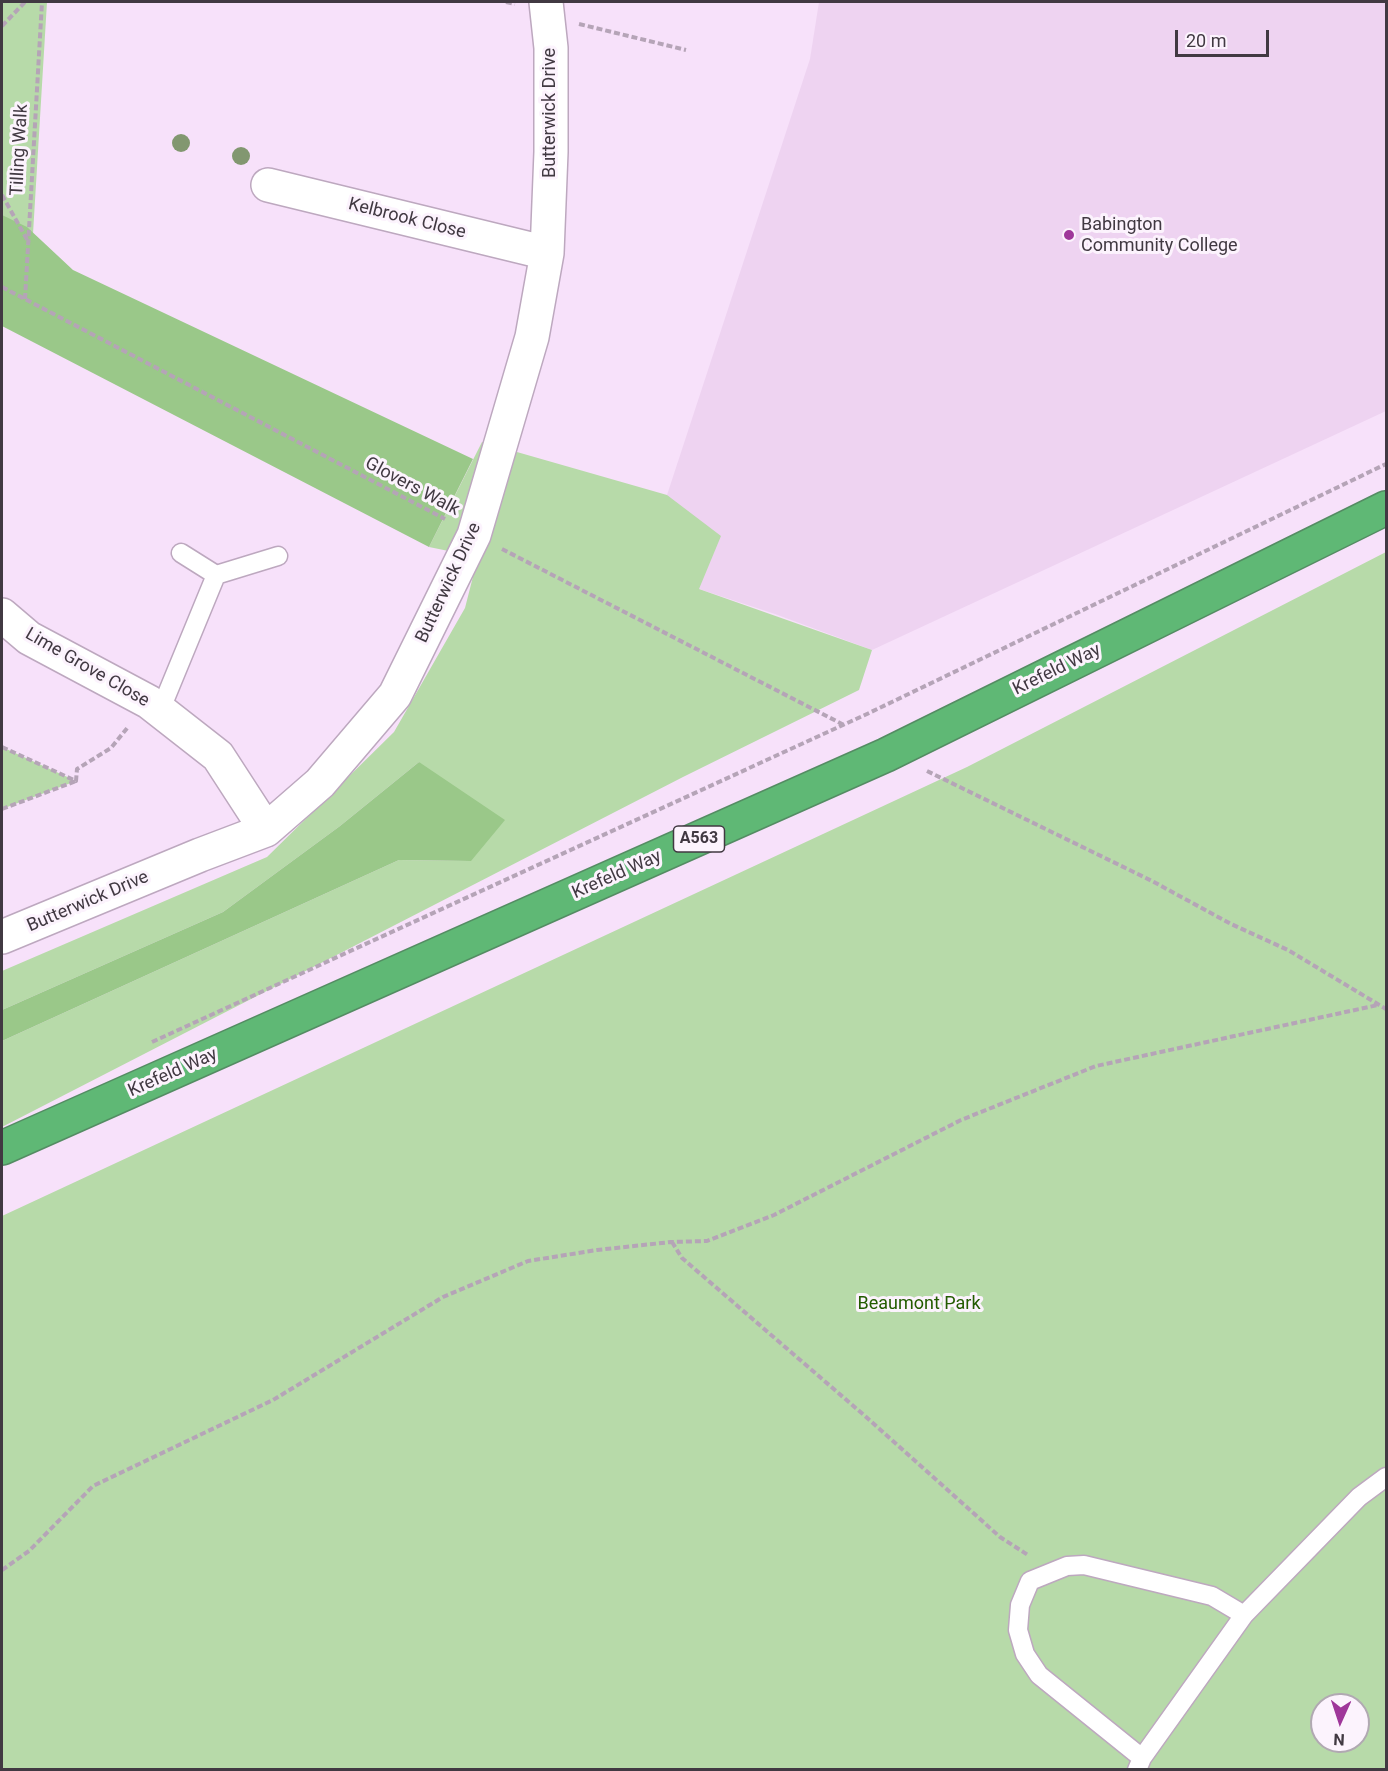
<!DOCTYPE html>
<style>
body{margin:0}
#map{position:relative;width:1388px;height:1771px;overflow:hidden;background:#f7e1fa;font-family:Roboto,sans-serif}
canvas{display:block}
.frame{position:absolute;inset:0;border:3px solid #413942;pointer-events:none}
.north{position:absolute;left:1310px;top:1693px;width:60px;height:60px;box-sizing:border-box;background:#fcf3fd;border:2px solid #b1a9b2;border-radius:50%;rotate:183deg;font-size:16px;font-weight:700;line-height:24px;text-align:center;color:#413942}
.north::after{content:'';display:block;margin:auto;width:21px;height:27px;background:#9f379a;clip-path:polygon(50% 0,100% 100%,50% 72%,0 100%)}
.scale{position:absolute;left:1175px;top:30px;width:94px;height:27px;box-sizing:border-box;border:3px solid #413942;border-top:0;padding-left:8px;font-size:18px;line-height:21px;white-space:nowrap;color:#413942;-webkit-text-stroke:4px #fcf3fd;paint-order:stroke}
</style>
<div id="map">
<canvas width="1388" height="1771"></canvas>
<div class="frame"></div>
<div class="north">N</div>
<div class="scale">20 m</div>
</div>
<script>
const g = document.querySelector('canvas').getContext('2d');
g.lineJoin = 'round';
function fill(path, color) { g.fillStyle = color; g.fill(path, 'evenodd'); }
function trace(path, color, width, dash) { g.strokeStyle = color; g.lineWidth = width; g.lineCap = dash ? 'butt' : 'round'; g.setLineDash(dash || []); g.stroke(path); }
function label(font, color, halo, rows, align = 'center') {
  g.font = font + ' Roboto,sans-serif'; g.lineWidth = 6; g.setLineDash([]); g.textBaseline = 'middle'; g.strokeStyle = halo; g.fillStyle = color; for (const [text, x, y, turn = 0] of rows) {
    g.save(); g.translate(x, y); g.rotate((+turn || 0) * Math.PI / 180); g.textAlign = isNaN(turn) ? turn : align; if (halo) g.strokeText(text, 0, 0); g.fillText(text, 0, 0); g.restore();
  }
}
fill(new Path2D(`
 M819 2H1386V411L872 650 775 614 699 589 667 495 810 59Z`), '#eed3f1');
fill(new Path2D(`
 M2 2H47L29 300 2 286Z
 M482 442 667 495 721 536 699 589 872 650 859 690 683 777 2 1127V1041L399 860 471 861 419 762 340 826 223 912 2 1010V971L267 857 394 732 465 608 478 557 429 547Z
 M1386 552V1769H2V1216L967 767ZM1322 1705H1358V1741H1322Z
 M2 747 76 781 2 809Z`), '#b7daa9');
fill(new Path2D(`
 M2 215 27 227 73 270 473 459 429 547 2 326Z
 M419 762 505 820 471 861 399 860 2 1041V1010L223 912 340 826Z`), '#9ac889');
const lane = new Path2D(`
 M216 575 278 556
 M160 711 216 575 181 553
 M1142 1758 1039 1675 1025 1654 1018 1630 1020 1605 1030 1581 1067 1566 1084 1565 1212 1596 1244 1615
 M1137 1770 1142 1758 1244 1615 1359 1497 1386 1477`);
const street = new Path2D(`
 M268 185 547 253
 M2 615 29 638 149 702 218 756 266 830
 M2 937 200 855 266 830 320 783 395 695 474 535 532 337 547 253 551 152V48L546 2`);
const highway = new Path2D(`
 M2 1148 886 755 1386 508`);
trace(lane, '#bda8bf', 21);
trace(street, '#bda8bf', 36);
trace(highway, '#548c63', 36);
trace(new Path2D(`
 M506 2 515 4
 M579 24 686 50
 M2 26 25 2
 M2 195 29 243
 M2 287 445 519
 M25 299 42 2
 M502 549 844 725
 M2 747 76 781 77 769 111 748 128 727
 M927 771 1152 881 1231 924 1288 950 1386 1009
 M2 809 76 781
 M152 1042 867 714 1386 464
 M672 1242 682 1258 865 1416 1000 1537 1028 1555
 M2 1570 29 1551 93 1486 273 1400 443 1297 528 1261 597 1250 671 1242 707 1241 774 1215 961 1120 1096 1066 1378 1005`), '#b5a4b7', 4, [6, 3]);
trace(lane, '#fff', 18);
trace(street, '#fff', 33);
trace(highway, '#5fb875', 33);
g.fillStyle = '#829770';
for (const [x, y] of [
 [181,143],
 [241,156]
]) { g.beginPath(); g.arc(x, y, 9, 0, 2 * Math.PI); g.fill(); }
for (const [x, y, r, color] of [
 [1069,235,6,"#9f379a"]
]) { const dot = new Path2D(); dot.arc(x, y, r, 0, 2 * Math.PI); g.fillStyle = color; g.fill(dot); trace(dot, '#fcf3fd', 2); }
for (const [x, y, w] of [
 [699,839,51]
]) { const box = new Path2D(); box.roundRect(x - w / 2, y - 13, w, 26, 4.5); g.fillStyle = '#fcf3fd'; g.fill(box); trace(box, '#413942', 1.5); }
label('bold 16px', '#413942', null, [
 ["A563",699,839]
]);
label('18px', '#413942', '#fcf3fd', [
 ["Butterwick Drive",550,113,-90],
 ["Tilling Walk",20,150,-87],
 ["Kelbrook Close",407,219,14],
 ["Glovers Walk",412,487,28],
 ["Butterwick Drive",449,583,-65],
 ["Lime Grove Close",87,668,30],
 ["Krefeld Way",1057,670,-26],
 ["Krefeld Way",617,875,-24],
 ["Butterwick Drive",88,902,-23],
 ["Krefeld Way",173,1073,-24]
]);
label('18px', '#413942', '#fcf3fd', [
 ["Babington",1081,225],
 ["Community College",1081,246]
], 'left');
label('18px', '#235b00', '#fcf3fd', [
 ["Beaumont Park",919,1304]
]);
</script>
